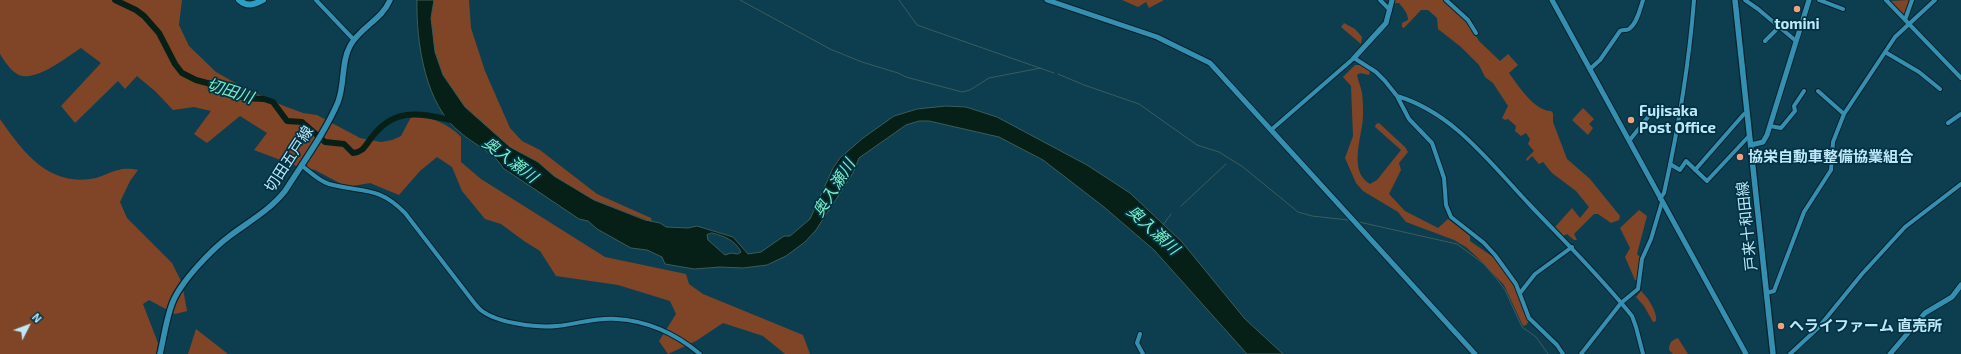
<!DOCTYPE html>
<meta charset="utf-8">
<style>
body{margin:0}
#map{position:relative;width:1961px;height:354px;overflow:hidden;background:#0c3e4f;font-family:"Exo 2",sans-serif}
canvas{display:block}
.north{position:absolute;left:8px;top:306px;width:40px;height:40px;-webkit-text-stroke:3px #034;paint-order:stroke;rotate:48deg;font-size:11px;font-weight:700;line-height:16px;text-align:center;color:#bee7f8}
.north::after{content:'';display:block;margin:auto;width:14px;height:18px;background:#bee7f8;clip-path:polygon(50% 0,100% 100%,50% 72%,0 100%)}
</style>
<div id="map">
<canvas width="1961" height="354"></canvas>
<div class="north">N</div>
</div>
<script>
const g = document.querySelector('canvas').getContext('2d');
g.lineJoin = 'round';
function fill(path, color) { g.fillStyle = color; g.fill(path, 'evenodd'); }
function trace(path, color, width, dash) { g.strokeStyle = color; g.lineWidth = width; g.lineCap = dash ? 'butt' : 'round'; g.setLineDash(dash || []); g.stroke(path); }
function label(font, color, halo, rows, align = 'center') {
  g.font = font + ' "Exo 2","Noto Sans JP",sans-serif'; g.lineWidth = 3.5; g.setLineDash([]); g.textBaseline = 'middle'; g.strokeStyle = halo; g.fillStyle = color; for (const [text, x, y, turn = 0] of rows) {
    g.save(); g.translate(x, y); g.rotate((+turn || 0) * Math.PI / 180); g.textAlign = isNaN(turn) ? turn : align; if (halo) g.strokeText(text, 0, 0); g.fillText(text, 0, 0); g.restore();
  }
}
fill(new Path2D(`
 M0 0H182L179 25 189 46 216 72 246 89 284 106 303 113 317 115 360 138 381 142 392 140 401 136 412 115C429 116 449 124 461 137V162L481 179 605 257 686 274 689 284 703 294 803 335 810 354H785L763 336 723 323 696 341 668 354 659 341 676 314 670 301 618 285 556 276 540 251 524 241 501 224 485 219 462 191 452 167 437 157 420 171 399 195 370 183 347 187 315 170 299 167 254 150 267 133 240 116 207 143 194 134 211 111 194 107 173 110 156 92 137 76 125 89 118 81 75 123 61 106 101 63 81 48C67 57 36 82 19 75 12 72 4 61 0 54Z
 M434 0H469L471 28 485 71 510 128 522 141 540 150 597 194 651 218 652 222 594 200 554 176 538 162 510 147 465 107 443 75 435 52 431 18Z
 M1122 0H1164L1149 8 1146 2 1138 7Z
 M1394 0H1444L1466 20 1479 41 1500 61 1508 54 1518 65 1509 73C1518 85 1534 111 1551 111L1553 113V122L1567 159 1590 179 1620 216 1619 220 1611 223 1598 214H1594L1574 234 1577 240H1574L1567 234 1563 236 1555 227 1572 208 1580 218 1589 207 1576 191 1552 173 1543 162 1539 164 1532 156 1527 161 1526 159 1534 151 1528 144 1530 139 1526 133 1521 136 1515 131 1516 126 1508 119 1505 120 1502 118 1508 106 1493 83 1485 77 1479 65 1461 47 1438 29 1437 18 1428 10H1421L1404 28 1402 27V23L1408 20C1408 13 1403 8 1399 3H1395Z
 M1909 0 1905 14 1902 15 1889 1Z
 M1344 23 1355 29 1362 37 1361 44 1341 27Z
 M1355 65H1360L1370 71 1369 75 1360 73 1357 75C1358 81 1361 87 1362 93 1363 100 1363 108 1363 115 1363 135 1347 171 1370 184L1377 180 1401 150 1375 127 1376 124 1379 123 1405 147 1408 152 1399 163 1401 170 1389 194 1405 211 1438 228 1448 219 1470 236V241L1493 257 1510 277 1529 321 1526 325 1523 326 1504 285 1479 259 1466 247 1454 240 1406 222 1398 212 1363 191 1356 183 1345 158 1353 136 1351 86 1343 77Z
 M1583 108 1594 119 1589 124 1593 128 1588 135 1572 120Z
 M0 119C23 152 49 188 96 178 104 176 111 171 119 170 125 168 132 169 138 170L130 181 120 202 127 218 172 263 182 283 187 311 175 314 149 300 143 304 158 343 157 354H0Z
 M1639 210 1647 216 1637 254 1640 257 1637 281 1635 280 1625 257 1630 248 1620 228Z
 M1641 291C1647 296 1658 313 1656 321L1653 322 1644 306 1636 297Z
 M196 329 228 354H188Z
 M1678 338 1688 354H1673L1669 350C1669 344 1671 340 1678 338Z`), '#804527');
const water = new Path2D(`
 M417 0H434L431 18 435 52 443 75 465 107 510 147 538 162 554 176 594 200 645 220 660 223 666 227 688 228 697 226 733 237 748 254 761 252 784 236H790L810 219 833 168 840 158 863 138 894 116 904 113 917 109 946 106 966 107 997 117 1087 165 1130 193 1182 242 1245 319 1283 354H1247L1154 250 1104 207 1043 160 999 137 929 121H919L906 125 859 158 853 173 816 230 805 242 786 256 767 265 743 268 720 267 694 269 665 264 662 257 647 250 631 248 597 229 588 221 579 219 503 168C497 155 472 143 461 133 425 106 416 42 417 0ZM712 233C724 236 735 240 741 252L738 254 731 253 725 255 708 240 707 235Z`);
fill(water, '#062017');
trace(water, '#3d5c5a', 1);
trace(new Path2D(`
 M740 0 830 49 862 62 898 73 906 77 962 92 970 90 989 78 1041 68
 M899 0 917 25 1054 73
 M1058 74 1084 85 1139 104 1197 145 1219 152 1243 167 1298 212 1312 216 1348 220
 M1181 206 1226 164
 M1359 222 1457 244 1484 264 1496 278 1505 290 1522 327 1536 337 1548 354
 M1163 225 1171 214`), '#3d5c5a', 1);
trace(new Path2D(`
 M115 0 136 10 144 16 159 33 175 64 182 73 196 80 233 90 244 98 264 99 273 102 287 121 302 122 325 142 344 144 353 153C362 152 364 148 369 141 393 106 419 113 455 121`), '#062017', 6);
const minor = new Path2D(`
 M316 0 354 40
 M1380 0 1390 10
 M1446 0 1468 20 1476 33
 M1745 0 1758 9 1796 41
 M1819 0 1843 9
 M1886 0 1961 78
 M1905 20 1912 0
 M1765 41 1779 27
 M1885 52 1919 72 1940 89
 M1590 69 1600 60 1620 31C1624 29 1625 31 1629 29 1637 24 1640 9 1643 0
 M1818 91 1844 114
 M1397 96C1454 113 1490 163 1529 204 1564 241 1600 276 1632 316L1636 327 1643 354
 M1948 123 1961 114
 M1770 126 1781 128 1795 111 1794 106 1804 91
 M1271 130 1354 58 1376 72 1385 81 1397 96 1409 119 1432 143 1444 178 1446 205 1451 217 1484 243 1495 255 1516 284 1529 318 1557 345 1563 354
 M1629 141 1656 107
 M1670 164 1680 170 1686 161 1707 181 1749 136
 M301 165C309 171 319 181 329 184 362 193 378 185 405 213L472 300C475 304 478 308 482 311 498 323 537 328 557 326 577 324 596 317 617 319 649 321 676 334 700 354
 M1695 170 1744 114H1747
 M1660 199 1664 193C1678 130 1689 65 1694 0
 M1520 293 1535 274 1572 247
 M1766 293 1774 291 1804 212 1831 170 1833 142 1844 114 1895 37 1935 0
 M1140 334 1137 343 1143 354
 M1581 354 1621 303 1638 289 1642 259 1651 239 1662 202
 M1790 354 1818 328 1862 274 1905 227 1961 184`);
const tertiary = new Path2D(`
 M1047 0 1157 37 1210 63 1475 354
 M1552 0 1746 354
 M1354 58 1386 23 1392 0
 M1751 145 1763 142 1767 135 1809 0
 M1890 354 1925 313 1952 297 1961 285`);
const secondary = new Path2D(`
 M1735 0 1773 354
 M160 354C164 337 166 320 172 304 180 282 212 249 231 235 250 221 270 210 285 191 302 164 326 131 338 102 345 84 341 62 350 46 360 27 382 20 390 0`);
const primary = new Path2D(`
 M239 0C247 7 254 5 263 0`);
trace(minor, '#06232d', 6);
trace(tertiary, '#06232d', 7);
trace(secondary, '#06232d', 8);
trace(primary, '#06232d', 8);
trace(minor, '#348fb0', 4);
trace(tertiary, '#348fb0', 5);
trace(secondary, '#348fb0', 5.5);
trace(primary, '#2c9dc3', 6);
for (const [x, y, r, color] of [
 [1797,9,4,"#f1a17b"],
 [1631,120,4,"#f1a17b"],
 [1740,157,4,"#f1a17b"],
 [1781,326,4,"#f1a17b"]
]) { const dot = new Path2D(); dot.arc(x, y, r, 0, 2 * Math.PI); g.fillStyle = color; g.fill(dot); trace(dot, '#034', 1.5); }
label('bold 15px', '#bee7f8', '#034', [
 ["tomini",1797,24,"center"],
 ["Fujisaka",1639,111],
 ["Post Office",1639,128],
 ["協栄自動車整備協業組合",1748,157],
 ["ヘライファーム 直売所",1789,326]
], 'left');
label('15px', '#bee7f8', '#034', [
 ["切田五戸線",289,159,-57],
 ["戸来十和田線",1747,226,-96]
]);
label('italic 16px', '#7befc3', '#034', [
 ["切田川",230,91,18],
 ["奥入瀬川",510,160,37],
 ["奥入瀬川",834,188,-58],
 ["奥入瀬川",1153,230,42]
]);
</script>
